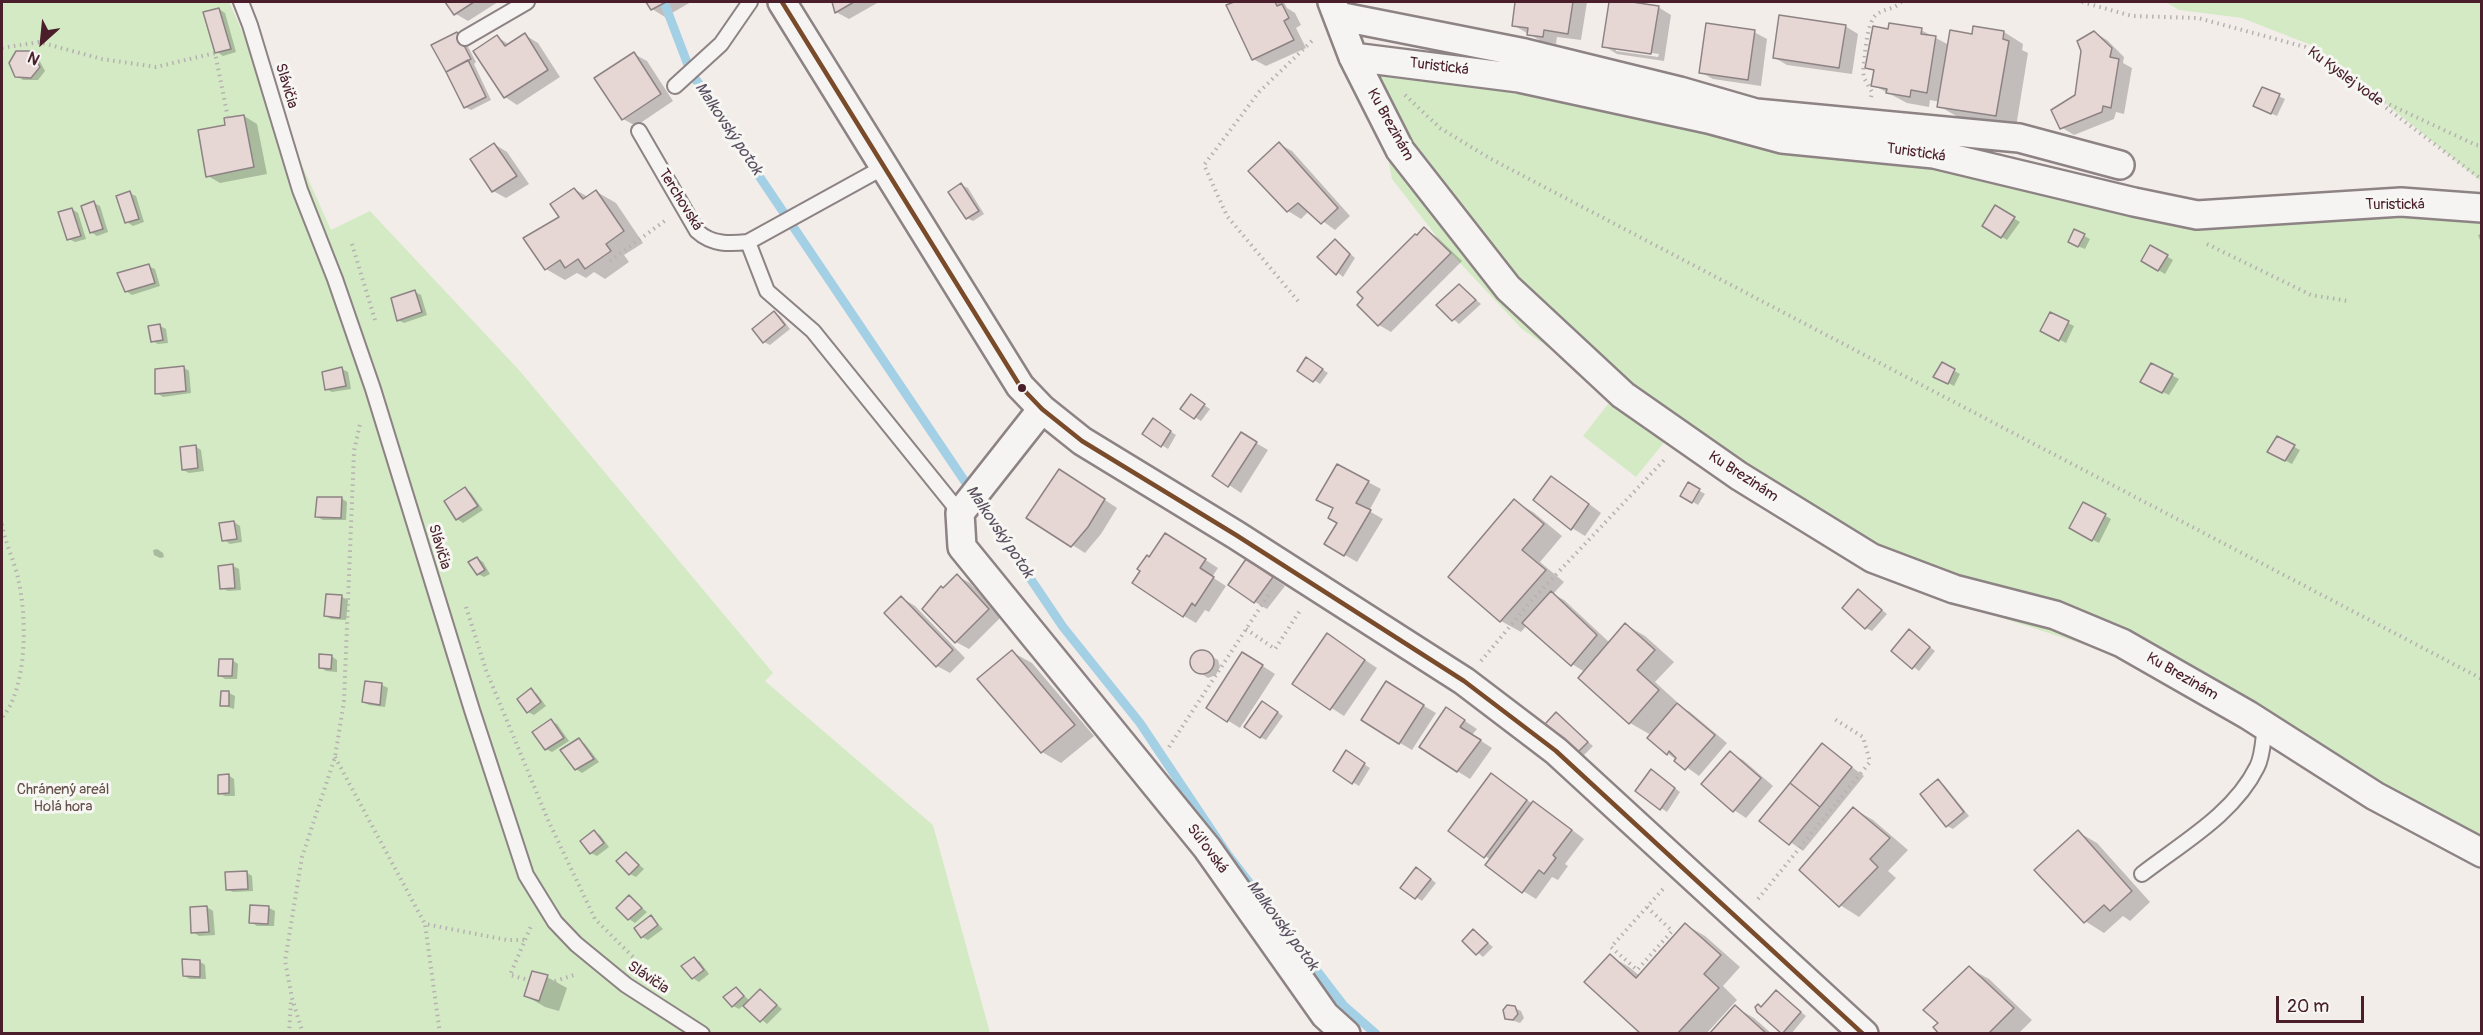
<!DOCTYPE html>
<meta charset="utf-8">
<style>
body{margin:0}
#map{position:relative;width:2483px;height:1035px;overflow:hidden;background:#f3edea;font-family:Pangolin,sans-serif}
canvas{display:block}
.frame{position:absolute;inset:0;border:3px solid #4a1f2b;pointer-events:none}
.north{position:absolute;left:12px;top:12px;width:60px;height:60px;-webkit-text-stroke:4px #f6f6f2;paint-order:stroke;rotate:207deg;font-size:16px;font-weight:700;line-height:24px;text-align:center;color:#4a1f2b}
.north::after{content:'';display:block;margin:auto;width:21px;height:27px;background:#4a1f2b;clip-path:polygon(50% 0,100% 100%,50% 72%,0 100%)}
.scale{position:absolute;left:2276px;top:996px;width:88px;height:27px;box-sizing:border-box;border:3px solid #4a1f2b;border-top:0;padding-left:8px;font-size:18px;line-height:21px;white-space:nowrap;color:#4a1f2b;-webkit-text-stroke:4px #f6f6f2;paint-order:stroke}
</style>
<div id="map">
<canvas width="2483" height="1035"></canvas>
<div class="frame"></div>
<div class="north">N</div>
<div class="scale">20 m</div>
</div>
<script>
const g = document.querySelector('canvas').getContext('2d');
g.lineJoin = 'round';
function fill(path, color) { g.fillStyle = color; g.fill(path, 'evenodd'); }
function trace(path, color, width, dash) { g.strokeStyle = color; g.lineWidth = width; g.lineCap = dash ? 'butt' : 'round'; g.setLineDash(dash || []); g.stroke(path); }
function label(font, color, halo, rows, align = 'center') {
  g.font = font + ' Pangolin,sans-serif'; g.lineWidth = 6; g.setLineDash([]); g.textBaseline = 'middle'; g.strokeStyle = halo; g.fillStyle = color; for (const [text, x, y, turn = 0] of rows) {
    g.save(); g.translate(x, y); g.rotate((+turn || 0) * Math.PI / 180); g.textAlign = isNaN(turn) ? turn : align; if (halo) g.strokeText(text, 0, 0); g.fillText(text, 0, 0); g.restore();
  }
}
fill(new Path2D(`
 M2 2H229L331 230 370 211 519 370 773 673 765 681 933 825 990 1033 2 1034Z
 M2166 2H2481V181L2316 47 2242 18 2179 10Z
 M1457 66 2202 206 2481 192V853L2447 839 2248 697 1949 601 1625 401 1522 329 1444 246 1392 179 1370 69Z
 M1612 399 1666 440 1636 477 1583 436Z`), '#d3eac5');
fill(new Path2D(`
 M447 2H498L468 21 456 14Z
 M647 2H691L665 17 652 9Z
 M833 2H879L849 19 836 12Z
 M1237 2H1284L1287 8 1295 13 1301 25 1296 28 1306 48 1266 66 1253 59 1228 6Z
 M1517 2H1587L1581 40 1557 37 1556 44 1541 41 1513 25Z
 M1611 2 1658 7 1671 15 1664 61 1617 54 1604 46ZM1616 48 1659 54 1658 57 1616 51Z
 M219 9 225 13 236 52 223 56 217 52Z
 M1845 26 1858 34 1852 74 1787 65 1775 58Z
 M1921 30 1949 45 1973 36 2004 32 2023 44 2022 50 2028 53 2016 127 1958 117 1939 106 1940 102 1930 100 1929 107 1907 103 1873 85 1875 72 1867 67 1889 31Z
 M1754 32 1767 39 1761 86 1713 79 1700 72Z
 M2094 32 2107 40 2124 57 2123 63 2132 68 2124 114 2116 112 2114 119 2074 135 2061 127 2076 95Z
 M457 34 463 37 476 62 474 64 491 100 471 110 465 107Z
 M525 35 538 43 560 77 517 105 505 97 497 37 510 45Z
 M31 53 37 56 45 71 38 80H23L17 76Z
 M634 54 647 61 673 101 636 126 623 119Z
 M2263 89 2285 99 2277 116 2261 109Z
 M244 116 257 124 267 174 220 183 208 176 227 126Z
 M494 144 507 152 529 184 506 198 493 191Z
 M1279 144 1292 151 1350 216 1335 230 1309 211 1301 219 1288 211Z
 M961 185 968 188 984 214 973 221 967 218Z
 M574 189 588 197 597 192 616 203 643 243 624 255 629 262 605 279 594 272 586 278 577 273 565 280 546 269 561 217Z
 M129 193 136 196 144 222 133 226 127 222Z
 M94 203 100 206 108 232 97 236 91 232Z
 M1995 207 2020 222 2007 240 1984 226Z
 M72 209 78 213 86 239 75 242 69 239Z
 M1425 229 1437 237 1462 261 1391 332 1379 325 1417 237Z
 M2075 231 2090 239 2085 249 2075 245Z
 M2482 233V245L2478 235Z
 M1335 240 1355 258 1343 277 1319 257Z
 M2151 247 2173 260 2165 274 2143 261Z
 M148 266 155 269 160 286 132 295 126 291Z
 M1459 286 1481 304 1459 324 1438 305Z
 M415 292 421 295 427 315 404 323 398 320Z
 M774 313 780 316 790 329 770 345 764 342Z
 M2050 314 2074 326 2066 343 2042 330Z
 M160 326 166 329 168 343 158 344 152 341Z
 M1313 363 1328 373 1320 384 1299 370Z
 M1942 364 1960 374 1954 386 1935 376Z
 M2152 365 2179 379 2169 395 2142 382Z
 M183 367 189 371 191 393 163 397 157 393Z
 M342 369 348 372 351 389 332 392 326 389Z
 M1191 396 1210 409 1201 421 1182 409Z
 M1159 424 1176 435 1168 449 1144 434Z
 M1241 434 1268 450 1241 493 1229 485Z
 M2277 438 2300 450 2292 464 2269 452Z
 M195 446 201 450 204 471 189 473 183 470Z
 M1072 478 1117 508 1101 534 1085 553 1028 517Z
 M1368 482 1381 489 1369 511 1383 519 1357 562 1326 544Z
 M1688 484 1705 494 1698 505 1682 495Z
 M1564 485 1601 513 1585 536 1572 528Z
 M465 489 471 493 483 510 463 523 457 519Z
 M341 498 347 502 346 520H323L317 517Z
 M1514 501 1533 512 1562 536 1540 562 1564 582 1553 594 1564 600 1610 643 1626 625 1645 636 1674 662 1655 682 1677 702 1675 704 1690 712 1727 743 1699 776 1667 753 1651 735 1630 723 1581 677 1585 672 1572 664 1527 625 1521 632 1501 621 1450 577Z
 M2084 504 2111 519 2099 543 2071 528Z
 M234 522 240 526 242 542 230 544 224 540Z
 M1178 542 1218 568 1212 577 1226 586 1209 612 1205 610 1196 623 1184 616 1150 559Z
 M157 549 163 553 164 557 160 558 154 555 153 550Z
 M477 558 483 562 490 574 484 577 478 574Z
 M233 566 239 569 241 590 228 591 222 588 220 567Z
 M1260 569 1285 586 1267 609 1255 602Z
 M957 576 970 583 1001 617 969 649 956 642Z
 M1859 591 1887 614 1872 631 1866 628Z
 M327 596 342 597 348 600 346 620 331 619 325 615Z
 M902 598 915 606 965 658 950 673 937 666Z
 M1909 631 1935 651 1919 671 1893 651Z
 M1328 635 1377 668 1344 716 1294 684Z
 M1012 652 1032 663 1094 736 1061 763 1042 752 980 679Z
 M1203 652 1218 660 1220 667 1216 675 1208 678 1194 669 1192 661 1196 654Z
 M331 656 337 660V672L326 671 320 667Z
 M232 660 238 664 237 679H225L219 675Z
 M1255 661 1275 674 1240 728 1227 720Z
 M382 685 388 688 385 707 369 705 363 702Z
 M531 690 537 694 546 706 534 715 528 712Z
 M1399 691 1436 713 1412 750 1400 743Z
 M229 693 235 696 234 709 222 705Z
 M1269 706 1283 716 1266 740 1260 737Z
 M1556 714 1593 746 1583 756 1577 753Z
 M1459 717 1477 729 1472 735 1492 748 1470 779 1457 771Z
 M551 721 557 724 569 741 552 752 546 749Z
 M579 740 585 744 599 762 582 773 576 769Z
 M1822 745 1864 776 1803 851 1761 821Z
 M1730 753 1743 760 1773 786 1746 818 1734 810Z
 M1352 756 1370 768 1359 786 1335 771Z
 M228 775 234 779 235 796H225L219 793Z
 M1491 775 1533 804 1546 810 1584 839 1565 864 1568 866 1558 880 1552 877 1536 899 1523 891 1491 860 1450 831Z
 M1658 775 1680 792 1667 812 1661 808Z
 M1938 781 1944 785 1969 816 1953 829 1947 826Z
 M1854 809 1873 820 1908 850 1888 871 1896 878 1859 917 1840 905Z
 M594 832 600 835 609 847 597 856 591 853Z
 M2078 832 2097 843 2150 902 2130 921 2123 916 2104 933 2085 921Z
 M626 853 644 869 636 877 630 874Z
 M246 872 252 876 253 891 233 892 227 889Z
 M1423 873 1436 883 1422 901 1416 897Z
 M629 897 647 912 635 923 629 919Z
 M207 907 213 911 215 935 199 936 193 932 192 908Z
 M269 908 275 911 274 926H257L251 922Z
 M651 917 663 929 648 940 642 937Z
 M1686 925 1705 936 1740 967 1723 986 1737 1000 1706 1034H1643L1610 956 1629 967 1640 976Z
 M1473 931 1493 947 1483 957 1464 941Z
 M694 958 700 962 709 974 699 982 693 978Z
 M199 961 205 965 206 979H190L184 976Z
 M1969 968 1989 979 2032 1020 2018 1034H1941L1940 1022Z
 M547 977 567 988 559 1011 545 1007 526 996Z
 M736 988 750 1001 760 991 782 1009 767 1024 744 1005 739 1009 733 1006Z
 M1776 992 1806 1016 1791 1034H1783L1757 1007 1762 1008Z
 M1735 1007 1754 1018 1772 1034H1711Z
 M1515 1008 1521 1011 1524 1018 1520 1023 1506 1018Z`), '#0003');
trace(new Path2D(`
 M664 2 691 73 724 118 757 173 1063 627 1140 723 1228 855 1344 1006 1376 1034`), '#a4d0e5', 9);
const building = new Path2D(`
 M445 2H474L454 15Z
 M646 2H666L651 10Z
 M832 2H854L835 13Z
 M1234 2H1275L1277 6 1282 4 1289 18 1284 21 1294 40 1252 60 1226 5Z
 M1515 2H1573L1568 34 1544 30 1543 37 1527 35 1528 28 1512 26Z
 M1609 2H1632L1659 6 1651 54 1602 47Z
 M219 8 231 49 215 53 203 12Z
 M1779 15 1846 25 1839 68 1773 58Z
 M1706 23 1755 30 1748 80 1699 73Z
 M1889 23 1922 28 1921 34 1936 36 1927 93 1911 90 1910 97 1886 93 1887 89 1871 86 1874 70 1865 68 1873 26 1888 29Z
 M1973 26 2004 31 2003 39 2009 41 1996 116 1937 107 1950 30 1972 34Z
 M2094 31 2112 48 2110 57 2119 59 2111 108 2103 106 2102 112 2060 129 2051 110 2075 95 2081 51 2077 41Z
 M457 32 471 59 446 72 431 45Z
 M525 33 548 70 504 98 473 51 497 35 505 46Z
 M16 51H31L40 67 31 78 15 77 9 63Z
 M634 52 661 94 622 120 594 78Z
 M468 60 486 97 464 108 446 72Z
 M2262 87 2280 94 2271 114 2253 106Z
 M244 115 254 167 206 177 198 130 225 125 224 118Z
 M1279 142 1338 208 1321 224 1298 203 1287 212 1248 171Z
 M494 143 517 176 492 192 470 159Z
 M961 183 979 211 966 219 948 192Z
 M574 188 583 199 596 190 624 231 606 244 611 251 585 269 578 259 565 268 560 260 545 270 523 238 559 217 550 204Z
 M130 191 139 219 125 223 116 196Z
 M94 201 103 229 90 233 81 206Z
 M1995 205 2015 217 2001 238 1982 226Z
 M72 208 81 236 67 240 58 212Z
 M1424 227 1451 253 1378 326 1357 305 1363 298 1357 292 1415 234 1417 235Z
 M2074 229 2085 234 2078 247 2068 242Z
 M1335 239 1350 254 1336 275 1317 257Z
 M2150 245 2168 255 2158 271 2141 261Z
 M149 264 155 283 125 292 117 273Z
 M1459 284 1476 300 1452 321 1436 305Z
 M415 290 422 312 397 321 391 298Z
 M774 311 785 325 763 343 752 329Z
 M2050 312 2069 321 2059 341 2040 331Z
 M160 324 163 340 151 342 148 326Z
 M1306 357 1323 369 1313 382 1297 371Z
 M1942 362 1955 369 1948 384 1933 377Z
 M2151 363 2173 374 2162 393 2140 382Z
 M184 366 186 391 155 394V369Z
 M342 367 346 386 325 390 322 372Z
 M1191 394 1205 404 1194 419 1180 409Z
 M1153 418 1171 431 1161 447 1142 434Z
 M1241 432 1257 442 1228 487 1212 476Z
 M2277 436 2295 445 2285 461 2267 452Z
 M196 445 198 468 182 470 180 447Z
 M1337 464 1369 481 1356 503 1371 510 1344 556 1324 544 1337 523 1328 518 1333 508 1316 500Z
 M1059 469 1105 499 1088 527 1071 547 1026 518Z
 M1551 476 1589 504 1571 530 1533 500Z
 M1688 482 1700 489 1692 503 1680 496Z
 M465 487 478 506 456 520 444 501Z
 M317 497H342L341 518 315 517Z
 M1514 499 1544 524 1522 550 1546 570 1500 622 1448 577Z
 M2083 502 2106 514 2092 541 2069 528Z
 M234 521 237 539 222 541 219 523Z
 M1165 533 1206 559 1200 568 1214 577 1195 606 1192 603 1183 617 1132 583 1140 571 1137 569 1147 555 1149 557Z
 M477 557 485 570 477 575 468 562Z
 M1246 559 1273 577 1254 603 1228 585Z
 M233 564 235 588 220 589 218 566Z
 M957 574 989 609 955 643 922 609 941 586 943 588Z
 M1858 589 1882 610 1865 629 1842 608Z
 M1551 591 1597 635 1571 666 1522 623Z
 M326 594 342 595 340 618 324 616Z
 M901 596 953 650 936 667 884 613Z
 M1625 623 1655 650 1637 670 1659 690 1629 724 1578 678Z
 M1909 629 1930 647 1912 669 1891 651Z
 M1327 633 1365 660 1330 710 1292 684Z
 M1012 650 1075 725 1041 753 977 679Z
 M1190 662a12 12 0 1 1 24 0a12 12 0 1 1-24 0Z
 M1242 652 1263 665 1227 722 1206 708Z
 M319 654 332 655 331 669 319 668Z
 M219 659H233L232 676H218Z
 M365 681 382 683 380 705 362 702Z
 M1386 681 1424 705 1399 744 1361 720Z
 M531 688 541 702 527 713 517 699Z
 M221 691H229V706H220Z
 M1262 701 1278 712 1260 738 1244 727Z
 M1677 703 1715 735 1685 770 1674 761 1676 758 1669 751 1667 755 1647 738Z
 M1446 707 1465 720 1460 727 1481 740 1457 772 1419 747Z
 M1556 712 1588 742 1576 754 1545 724Z
 M551 719 564 738 545 750 532 732Z
 M579 738 594 759 575 770 560 750Z
 M1822 743 1852 767 1820 807 1790 783Z
 M1346 750 1365 763 1352 784 1333 771Z
 M1730 751 1761 778 1733 812 1701 784Z
 M1651 769 1675 788 1660 810 1635 791Z
 M1491 773 1527 800 1484 858 1448 831Z
 M229 774V793L218 794V775Z
 M1938 779 1964 812 1946 827 1920 794Z
 M1790 783 1820 807 1789 845 1759 821Z
 M1533 801 1572 830 1553 855 1556 858 1544 874 1539 870 1522 893 1485 865Z
 M1853 807 1890 838 1870 859 1878 867 1839 907 1799 870Z
 M594 830 604 843 590 854 580 841Z
 M2078 830 2132 891 2110 911 2104 905 2084 923 2034 870Z
 M626 852 639 865 629 875 616 861Z
 M1416 867 1431 879 1415 899 1400 888Z
 M247 871 248 889 226 890 225 872Z
 M629 895 642 908 628 920 616 908Z
 M250 905 269 906 268 924 249 923Z
 M207 906 209 932 191 933 190 907Z
 M651 915 658 925 641 938 634 928Z
 M1685 923 1721 955 1704 974 1719 988 1677 1034H1641L1584 982 1610 954 1636 978Z
 M1473 929 1488 943 1476 955 1462 941Z
 M694 957 704 970 692 979 681 966Z
 M182 959 200 960V977L183 976Z
 M1969 966 2014 1008 1988 1034H1939L1933 1027 1938 1023 1923 1010Z
 M532 971 548 975 539 1001 524 996Z
 M736 987 744 996 732 1007 723 997Z
 M760 989 777 1005 760 1022 743 1006Z
 M1776 990 1801 1012 1782 1034 1757 1012 1755 1007 1758 1004 1761 1007Z
 M1507 1005 1515 1006 1518 1014 1513 1020 1505 1019 1503 1010Z
 M1735 1005 1767 1034H1709Z`);
fill(building, '#e6d6d4');
trace(building, '#8e8384', 1.5);
const service = new Path2D(`
 M241 2 250 25 300 190 335 279 373 389 472 710 526 875 555 922 576 944 626 985 702 1034
 M465 38 527 2
 M675 86 721 44 750 2
 M639 131 697 231C712 245 730 244 748 242L884 167
 M748 242 767 291 813 331 960 513
 M2142 874C2182 843 2234 814 2257 767 2263 756 2263 739 2265 726`);
const minor = new Path2D(`
 M782 2 1020 386 1042 409 1082 441 1236 535 1464 681 1556 751 1864 1034
 M1332 2 1353 57 1400 150 1508 288 1623 395 1739 476 1872 558 1954 589 2055 615 2122 643 2248 715 2375 796 2482 853
 M1338 16 1525 53 1680 91 1756 113 2019 138 2120 165
 M1353 57 1519 78 1708 119 1782 139 1934 154 2134 202 2197 215 2401 202 2482 208
 M1042 409 960 513 962 547 1207 848 1325 1015 1346 1034`);
trace(service, '#8e8384', 18);
trace(minor, '#8e8384', 32);
trace(new Path2D(`
 M2082 2 2132 16 2198 18 2305 47 2481 179
 M2 48 39 42 102 59 156 67 215 53 228 118
 M1405 95 1440 128 1491 159 2482 679
 M1871 97 1872 92 1864 78 1863 71C1865 57 1866 24 1876 15 1884 8 1894 10 1901 2
 M2384 102 2476 145 2482 146
 M352 244 375 320
 M2207 244 2311 295 2348 301
 M610 261 666 220
 M1298 301 1227 216 1204 165 1259 92 1315 38
 M2 524C5 543 14 560 18 578 27 616 28 687 2 718
 M466 607 486 670 548 820 595 919 640 964 636 967
 M1246 629 1275 649 1301 609
 M1481 661 1533 599 1666 458
 M1169 747 1271 591
 M335 757 425 924
 M1758 899 1870 762 1863 737 1833 718
 M1647 907 1672 931 1637 970 1611 947 1664 888
 M525 979 510 975 531 926
 M549 983 577 974
 M289 1034 291 1001
 M303 1034 292 998 285 961 302 857 335 757 344 701 354 451 360 424
 M440 1034 425 924 507 940H524`), '#b6b1b0', 4, [1.5, 4.5]);
trace(service, '#f5f4f2', 14);
trace(minor, '#f5f4f2', 27);
trace(new Path2D(`
 M782 2 1020 386 1042 409 1082 441 1236 535 1464 681 1556 751 1863 1034`), '#7a4b2a', 4.5);
for (const [x, y, r, color] of [
 [1022,388,5,"#4a1f2b"]
]) { const dot = new Path2D(); dot.arc(x, y, r, 0, 2 * Math.PI); g.fillStyle = color; g.fill(dot); trace(dot, '#f6f6f2', 2); }
label('15px', '#4a1f2b', '#f6f6f2', [
 ["Turistická",1439,67,7],
 ["Ku Kyslej vode",2345,77,36],
 ["Slávičia",286,86,73],
 ["Ku Brezinám",1390,125,61],
 ["Turistická",1916,153,8],
 ["Terchovská",680,200,58],
 ["Turistická",2395,205],
 ["Ku Brezinám",1743,477,33],
 ["Slávičia",439,547,73],
 ["Ku Brezinám",2182,677,30],
 ["Súľovská",1207,849,53],
 ["Slávičia",648,978,34]
]);
label('15px', '#66514a', '#f6f6f2', [
 ["Chránený areál",63,790],
 ["Holá hora",63,807]
]);
label('italic 16px', '#5b5062', '#f6f6f2', [
 ["Malkovský potok",728,129,56],
 ["Malkovský potok",999,532,56],
 ["Malkovský potok",1282,926,53]
]);
</script>
